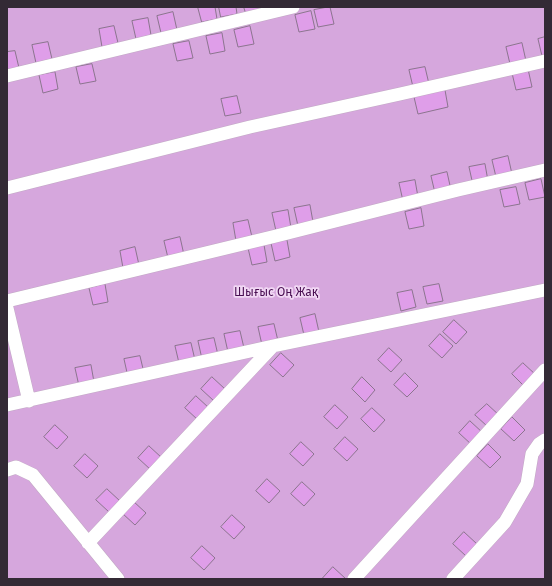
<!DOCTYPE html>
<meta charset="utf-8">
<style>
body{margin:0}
#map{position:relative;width:552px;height:586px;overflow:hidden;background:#f1d7f4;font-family:"Fira Sans",sans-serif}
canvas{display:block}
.frame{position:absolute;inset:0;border:8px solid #332a35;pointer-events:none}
</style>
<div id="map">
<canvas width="552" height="586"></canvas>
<div class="frame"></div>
</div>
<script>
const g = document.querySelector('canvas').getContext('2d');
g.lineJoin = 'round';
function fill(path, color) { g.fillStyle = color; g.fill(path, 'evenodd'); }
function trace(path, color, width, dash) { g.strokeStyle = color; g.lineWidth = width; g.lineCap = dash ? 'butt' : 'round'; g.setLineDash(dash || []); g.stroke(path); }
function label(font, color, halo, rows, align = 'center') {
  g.font = font + ' "Fira Sans",sans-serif'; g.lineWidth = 3.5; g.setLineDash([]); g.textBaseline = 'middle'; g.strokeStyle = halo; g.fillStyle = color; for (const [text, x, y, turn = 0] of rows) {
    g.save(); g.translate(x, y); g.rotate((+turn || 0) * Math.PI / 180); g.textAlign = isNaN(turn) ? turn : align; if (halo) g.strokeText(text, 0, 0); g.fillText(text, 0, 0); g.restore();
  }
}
fill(new Path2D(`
 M7 7H545V579H7Z`), '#d6a7dd');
const building = new Path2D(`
 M198 7H215L217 19 202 22Z
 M219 7H236L237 14 221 17Z
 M244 7H261V10L246 13Z
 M328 7H330L334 24 318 27 314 10Z
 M311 11 315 29 299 32 295 15Z
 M173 12 177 30 161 33 157 16Z
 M148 18 151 35 136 39 132 21Z
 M114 26 118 43 102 47 99 29Z
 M250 26 254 44 238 47 234 30Z
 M222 33 225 51 210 54 206 36Z
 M545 37V56H542L538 39Z
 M189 41 193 58 177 61 173 44Z
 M48 42 52 59 36 63 32 45Z
 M522 43 526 61 510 64 506 47Z
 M15 51 19 68 7 71V52Z
 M92 64 96 81 80 84 76 67Z
 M425 67 429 84 413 87 409 70Z
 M528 69 532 87 516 90 512 73Z
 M55 72 58 89 43 93 39 75Z
 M445 90 448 107 418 114 414 97Z
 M237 96 241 113 225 116 221 99Z
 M508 156 512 174 496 177 492 160Z
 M485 164 488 181 473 185 469 167Z
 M447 172 451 190 435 193 431 176Z
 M541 179 545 197 529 200 525 183Z
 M415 180 418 197 403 201 399 183Z
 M516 187 520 204 504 207 500 190Z
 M310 205 313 222 298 226 294 208Z
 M421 208 424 226 409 229 405 212Z
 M288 210 291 228 276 231 272 213Z
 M248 220 252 237 236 241 233 223Z
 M180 237 184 255 168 258 164 241Z
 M287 240 290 257 275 261 271 243Z
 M264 245 267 262 252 265 248 248Z
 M135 247 139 265 123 268 120 251Z
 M105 284 108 302 93 305 89 288Z
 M439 284 443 301 427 304 423 287Z
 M412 290 416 307 401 311 397 293Z
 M315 314 319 332 304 335 300 318Z
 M454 320 467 332 456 344 443 332Z
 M274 324 278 341 262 345 258 327Z
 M240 331 244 348 228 352 224 334Z
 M440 334 453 346 442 358 429 346Z
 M214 338 218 355 202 359 198 341Z
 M191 343 195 360 179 363 175 346Z
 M389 348 402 360 391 372 378 360Z
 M281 353 294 365 283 377 270 365Z
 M140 356 144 373 128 377 124 359Z
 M523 363 536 375 525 387 512 374Z
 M91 365 94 382 79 386 75 368Z
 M405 373 418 386 407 397 394 385Z
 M212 377 225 389 214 401 201 389Z
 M362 377 375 390 365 402 352 389Z
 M196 396 209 408 198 420 185 408Z
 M487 404 500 416 488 427 475 415Z
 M335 405 348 417 337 429 324 417Z
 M372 408 385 420 374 432 361 419Z
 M512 417 525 430 514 441 501 429Z
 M470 421 483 433 472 445 459 433Z
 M55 425 68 437 57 449 44 437Z
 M345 437 358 449 347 461 334 449Z
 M301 442 314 454 303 466 290 454Z
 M488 444 501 457 490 468 477 456Z
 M149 446 162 458 151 470 138 458Z
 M85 454 98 466 87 478 74 466Z
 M267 479 280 491 269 503 256 491Z
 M302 482 315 494 304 506 291 494Z
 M107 489 120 501 109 512 96 500Z
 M133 501 146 513 135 525 122 513Z
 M232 515 245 527 234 539 221 527Z
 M464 532 477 544 466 556 453 544Z
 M202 546 215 558 204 570 191 558Z
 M333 567 346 579H322Z`);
fill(building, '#df9ee9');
trace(building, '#8c758f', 1);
const minor = new Path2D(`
 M7 76 293 7
 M7 188 250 127 400 94 545 61
 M7 301 276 236 458 190 545 170
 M7 308 29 401
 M7 405 273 346 545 290
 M7 470 16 467 33 475 118 579
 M88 543 273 346
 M354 579 545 370
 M453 579 505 522 527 484 532 454 539 444 545 440`);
trace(minor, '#c2a9c5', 14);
trace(minor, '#fff', 13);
label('12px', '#490f52', '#f1d7f4', [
 ["Шығыс Оң Жақ",276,293]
]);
</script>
